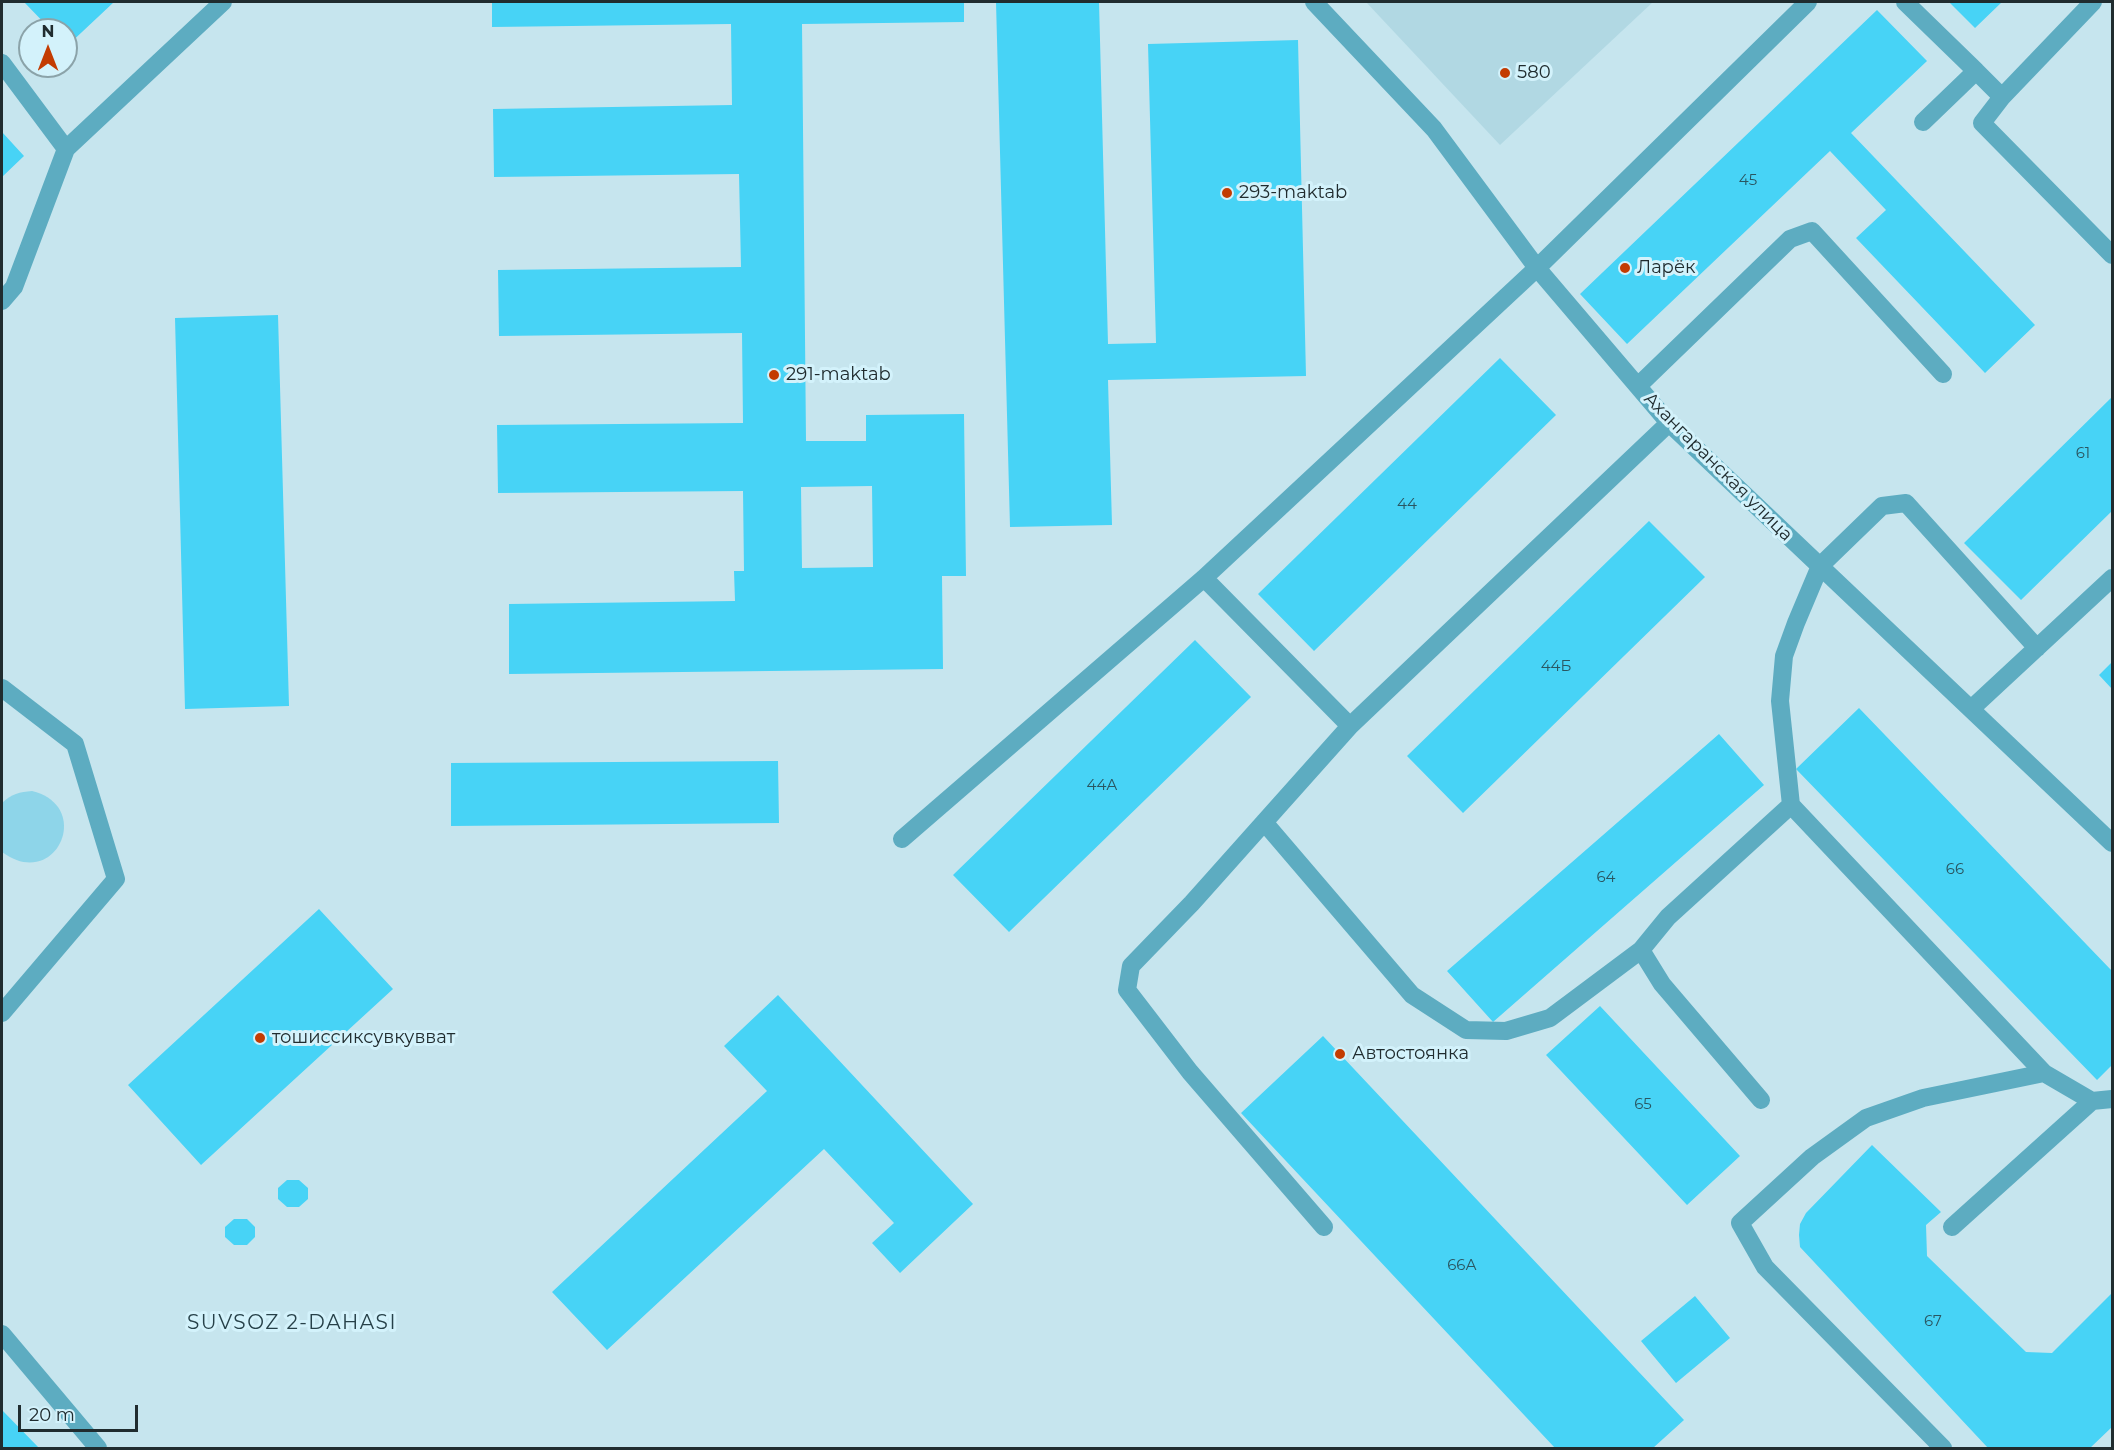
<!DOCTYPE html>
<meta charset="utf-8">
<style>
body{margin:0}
#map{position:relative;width:2114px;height:1450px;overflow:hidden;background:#c6e5ee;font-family:Montserrat,sans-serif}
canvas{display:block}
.frame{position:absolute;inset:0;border:3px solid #202c2f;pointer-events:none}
.north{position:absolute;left:18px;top:18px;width:60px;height:60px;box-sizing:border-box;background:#d3f2fb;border:2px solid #8ba3a9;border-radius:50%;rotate:0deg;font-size:16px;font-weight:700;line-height:24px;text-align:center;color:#202c2f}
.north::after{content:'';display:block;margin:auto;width:21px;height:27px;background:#c33c02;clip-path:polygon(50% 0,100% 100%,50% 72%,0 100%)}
.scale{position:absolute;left:18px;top:1405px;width:120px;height:27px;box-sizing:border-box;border:3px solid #202c2f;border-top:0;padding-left:8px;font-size:18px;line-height:21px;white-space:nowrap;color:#202c2f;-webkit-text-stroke:4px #d3f2fb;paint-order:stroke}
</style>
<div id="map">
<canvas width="2114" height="1450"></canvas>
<div class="frame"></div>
<div class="north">N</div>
<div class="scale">20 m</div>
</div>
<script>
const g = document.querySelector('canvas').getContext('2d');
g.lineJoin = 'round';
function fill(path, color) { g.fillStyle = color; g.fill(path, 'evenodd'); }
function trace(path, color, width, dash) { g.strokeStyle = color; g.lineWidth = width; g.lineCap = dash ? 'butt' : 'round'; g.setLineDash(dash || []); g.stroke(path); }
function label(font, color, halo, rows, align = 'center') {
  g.font = font + ' Montserrat,sans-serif'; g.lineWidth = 6; g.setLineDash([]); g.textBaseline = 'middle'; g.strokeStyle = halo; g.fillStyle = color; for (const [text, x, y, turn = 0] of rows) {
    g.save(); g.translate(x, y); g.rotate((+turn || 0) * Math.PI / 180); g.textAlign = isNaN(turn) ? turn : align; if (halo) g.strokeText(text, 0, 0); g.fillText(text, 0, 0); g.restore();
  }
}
fill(new Path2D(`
 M1366 2H1653L1500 145Z`), '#b1d8e3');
fill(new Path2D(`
 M32 791C94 806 56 892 2 852V803C11 794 20 792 32 791Z`), '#8ed5e9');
fill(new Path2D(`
 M24 2H114L66 47V30H51Z
 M492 2H964V22L802 24 806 441H866V415L964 414 966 576H942L943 669 509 674V604L735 601 734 571H744L743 491 498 493 497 425 743 423 742 333 499 336 498 270 741 267 739 174 494 177 493 109 732 105 731 24 492 27ZM872 486 873 567 802 568 801 487Z
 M996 2H1099L1108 344 1156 343 1148 44 1298 40 1306 376 1108 380 1112 525 1010 527Z
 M1949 2H2002L1975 28Z
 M1877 10 1927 61 1851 133 2035 325 1985 373 1856 238 1886 210 1830 151 1627 344 1580 294Z
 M2 132 24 156 2 177Z
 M278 315 289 706 185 709 175 318Z
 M1500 358 1556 415 1314 651 1258 594Z
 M2112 397V511L2021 600 1964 543Z
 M1649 521 1705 577 1463 813 1407 756Z
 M1195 640 1251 697 1009 932 953 875Z
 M2112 662V689L2099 675Z
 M1859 708 2112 971V1065L2097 1080 1796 769Z
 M1719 734 1764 785 1493 1022 1447 971Z
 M778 761 779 823 451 826V763Z
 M319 909 393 989 201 1165 128 1085Z
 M778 995 973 1204 900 1273 872 1243 894 1223 824 1149 607 1350 552 1292 767 1091 724 1046Z
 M1600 1006 1740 1156 1687 1205 1546 1055Z
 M1323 1036 1684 1420 1653 1448H1555L1241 1113Z
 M1872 1145 1941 1212 1926 1225 1927 1256 2026 1352 2052 1353 2112 1293V1427L2090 1448H1988L1800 1247 1799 1235 1800 1224 1806 1213Z
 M287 1180H299L308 1188V1199L299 1207H287L278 1199V1188Z
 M234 1219H247L255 1227V1237L247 1245H234L225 1237V1227Z
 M1695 1296 1730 1338 1676 1383 1641 1341Z
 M2 1410 39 1448H2Z`), '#47d3f6');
trace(new Path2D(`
 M1314 2 1434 129 1537 268 1669 423 2112 843
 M1905 2 1976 71 1923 122
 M2093 2 2002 97 1982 123 2112 255
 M2 63 66 149
 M1976 71 2002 97
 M2 301 14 287 66 149 223 2
 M1638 386 1790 239 1812 231 1943 374
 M1204 578 1350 726
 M2037 648 1906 503 1882 506 1820 566 1796 623 1784 656 1780 701 1791 805 2044 1073 2092 1101 2112 1099
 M2 688 75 744 116 879 2 1013
 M1971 709 2112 578
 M1264 822 1412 995 1466 1030 1506 1031 1550 1018 1641 950
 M902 839 1204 578 1537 268 1808 2
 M1761 1100 1662 984 1641 950 1668 917 1791 805
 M1324 1227 1190 1072 1127 990 1131 966 1192 903 1350 726 1669 423
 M1952 1227 2092 1101
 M2 1334 98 1448
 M1943 1448 1765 1267 1740 1223 1812 1157 1866 1118 1923 1098 2044 1073`), '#5dacc1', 18);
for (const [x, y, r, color] of [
 [1505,73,6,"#c33c02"],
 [1227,193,6,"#c33c02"],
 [1625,268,6,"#c33c02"],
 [774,375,6,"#c33c02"],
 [260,1038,6,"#c33c02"],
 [1340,1054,6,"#c33c02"]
]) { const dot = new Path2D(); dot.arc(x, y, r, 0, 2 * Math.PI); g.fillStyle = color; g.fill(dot); trace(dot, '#d3f2fb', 2); }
label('15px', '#2a5661', null, [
 ["45",1748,181],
 ["61",2083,454],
 ["44",1407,505],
 ["44Б",1556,667],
 ["44А",1102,786],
 ["66",1955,870],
 ["64",1606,878],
 ["65",1643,1105],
 ["66А",1462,1266],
 ["67",1933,1322]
]);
label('18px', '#202c2f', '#d3f2fb', [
 ["580",1517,73],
 ["293-maktab",1239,193],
 ["Ларёк",1637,268],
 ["291-maktab",786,375],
 ["тошиссиксувкувват",272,1038],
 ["Автостоянка",1352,1054]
], 'left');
label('18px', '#202c2f', '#d3f2fb', [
 ["Ахангаранская улица",1718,467,45]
]);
g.letterSpacing = '1.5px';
label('20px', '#274149', '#d3f2fb', [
 ["SUVSOZ 2-DAHASI",292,1323]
]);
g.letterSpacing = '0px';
</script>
